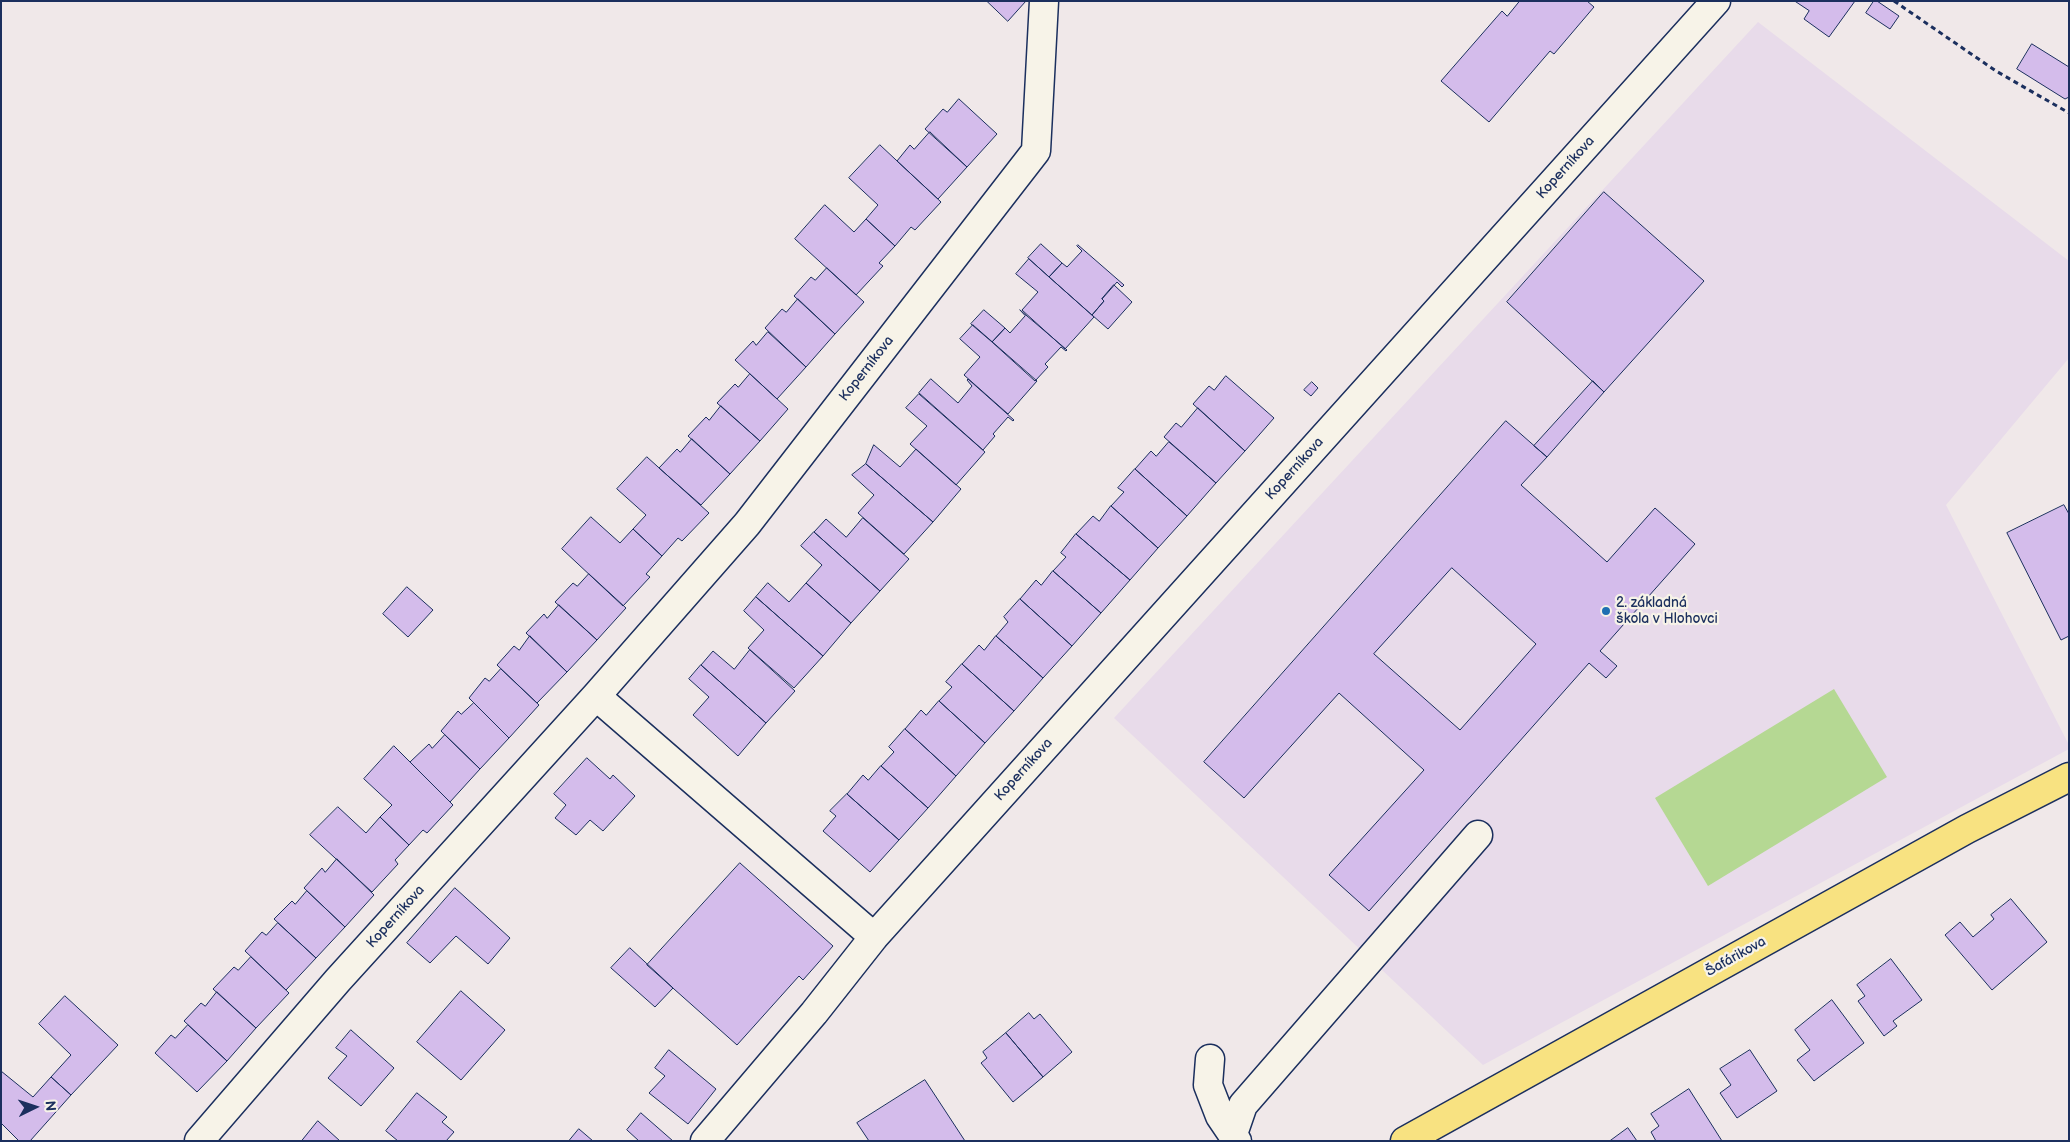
<!DOCTYPE html>
<meta charset="utf-8">
<style>
body{margin:0}
#map{position:relative;width:2070px;height:1142px;overflow:hidden;background:#f0e8e9;font-family:"Balsamiq Sans",sans-serif}
canvas{display:block}
.frame{position:absolute;inset:0;border:2px solid #1b2f5e;pointer-events:none}
.north{position:absolute;left:10px;top:1082px;width:50px;height:50px;-webkit-text-stroke:4px #f7f3e8;paint-order:stroke;rotate:86deg;font-size:14px;font-weight:700;line-height:20px;text-align:center;color:#1b2f5e}
.north::after{content:'';display:block;margin:auto;width:18px;height:22px;background:#1b2f5e;clip-path:polygon(50% 0,100% 100%,50% 72%,0 100%)}
</style>
<div id="map">
<canvas width="2070" height="1142"></canvas>
<div class="frame"></div>
<div class="north">N</div>
</div>
<script>
const g = document.querySelector('canvas').getContext('2d');
g.lineJoin = 'round';
function fill(path, color) { g.fillStyle = color; g.fill(path, 'evenodd'); }
function trace(path, color, width, dash) { g.strokeStyle = color; g.lineWidth = width; g.lineCap = dash ? 'butt' : 'round'; g.setLineDash(dash || []); g.stroke(path); }
function label(font, color, halo, rows, align = 'center') {
  g.font = font + ' "Balsamiq Sans",sans-serif'; g.lineWidth = 4.5; g.setLineDash([]); g.textBaseline = 'middle'; g.strokeStyle = halo; g.fillStyle = color; for (const [text, x, y, turn = 0] of rows) {
    g.save(); g.translate(x, y); g.rotate((+turn || 0) * Math.PI / 180); g.textAlign = isNaN(turn) ? turn : align; if (halo) g.strokeText(text, 0, 0); g.fillText(text, 0, 0); g.restore();
  }
}
fill(new Path2D(`
 M1758 22 2069 261V358L1946 505 2069 745V749L1483 1065 1114 718Z`), '#e8dbea');
fill(new Path2D(`
 M1834 689 1887 777 1708 886 1655 798Z`), '#b5d893');
const building = new Path2D(`
 M987 1H1026L1008 21Z
 M1520 1H1587L1594 7 1554 54 1550 51 1489 122 1441 81 1502 11 1507 16Z
 M1795 1H1855L1829 37 1804 19 1809 11Z
 M1874 1H1877L1899 16 1890 29 1866 13Z
 M2032 44 2069 67V97L2065 99 2017 69Z
 M959 99 997 134 967 167 925 129 943 109 947 112Z
 M930 132 967 167 938 199 897 161 910 145 914 149Z
 M880 145 941 202 915 230 911 227 895 246 866 219 878 205 849 178Z
 M1604 192 1704 281 1604 392 1507 302Z
 M825 205 854 232 866 219 895 246 879 263 883 266 856 295 795 239Z
 M1041 244 1062 263 1049 277 1028 258Z
 M1078 245 1124 285 1122 287 1117 282 1102 299 1104 301 1092 315 1049 277 1062 263 1067 267 1082 251 1077 246Z
 M1029 259 1094 317 1065 349 1022 310 1038 292 1016 274Z
 M827 268 864 302 835 334 794 296 811 277 815 280Z
 M1114 285 1132 302 1108 329 1092 315 1104 301 1102 299Z
 M798 299 835 334 806 367 765 328 782 309 786 312Z
 M984 310 1005 328 992 342 971 324Z
 M1020 310 1067 350 1066 351 1061 347 1045 364 1048 367 1035 381 992 342 1005 328 1010 333 1025 316Z
 M973 325 1037 381 1008 414 964 375 980 357 960 339Z
 M768 332 806 367 777 399 735 360 753 341 756 345Z
 M750 374 788 409 760 441 717 403 735 384 738 387Z
 M1226 376 1274 418 1245 451 1193 404 1209 386 1214 390Z
 M931 379 958 403 972 386 967 380 968 379 1014 420 1013 421 1008 417 993 434 995 436 983 450 919 393Z
 M1593 381 1604 392 1547 457 1534 446Z
 M1312 382 1318 388 1311 396 1304 390Z
 M919 394 985 452 956 485 910 444 927 426 906 408Z
 M721 406 760 441 730 474 688 436 706 417 709 420Z
 M1198 408 1245 451 1216 483 1164 437 1176 423 1181 427Z
 M1506 421 1547 457 1521 485 1607 562 1655 508 1695 544 1600 651 1617 666 1606 678 1589 663 1369 911 1329 875 1424 770 1339 693 1244 798 1204 762ZM1452 568 1536 644 1460 730 1374 654Z
 M692 439 730 474 701 505 659 468 677 449 680 452Z
 M1169 442 1216 483 1187 516 1135 469 1151 451 1156 456Z
 M874 445 900 467 916 449 961 489 933 522 866 464Z
 M647 457 709 513 682 541 678 538 662 556 633 529 646 515 617 489Z
 M866 464 933 522 904 554 858 513 874 495 852 475Z
 M1135 469 1187 516 1158 548 1111 506 1124 492 1118 488Z
 M2064 505 2069 514V636L2061 640 2007 533Z
 M1111 506 1158 548 1130 580 1076 534 1093 516 1099 521Z
 M591 517 620 543 633 529 662 556 646 574 650 577 623 606 562 549Z
 M863 518 909 559 880 591 814 532 826 519 846 537Z
 M814 532 880 591 851 623 806 583 822 565 801 546Z
 M1076 534 1130 580 1101 613 1053 571 1066 557 1061 553Z
 M1053 571 1101 613 1072 646 1020 599 1036 580 1041 585Z
 M589 574 626 608 597 640 555 602 573 583 577 586Z
 M768 583 789 602 806 583 851 623 823 656 756 597Z
 M407 587 433 610 408 637 383 614Z
 M756 597 823 656 794 688 748 648 764 630 744 611Z
 M1020 599 1072 646 1043 678 996 636 1008 622 1004 617Z
 M559 605 597 640 567 672 526 633 544 614 547 618Z
 M530 636 567 672 537 703 497 665 514 646 519 650Z
 M996 636 1043 678 1014 711 962 664 979 645 984 650Z
 M750 650 795 691 766 723 701 665 713 651 734 669Z
 M962 664 1014 711 985 743 939 701 952 687 946 682Z
 M701 665 766 723 738 756 693 715 709 697 689 679Z
 M501 669 539 705 509 738 469 698 485 678 489 681Z
 M939 701 985 743 956 776 905 729 921 710 926 715Z
 M474 703 509 738 480 769 441 731 458 711 461 714Z
 M905 729 956 776 928 808 881 766 894 752 889 747Z
 M445 735 480 769 450 802 410 762 429 744 432 748Z
 M394 746 453 805 427 833 423 830 409 845 380 817 392 805 364 779Z
 M587 758 610 779 613 775 635 796 603 831 590 820 576 835 555 818 566 805 554 794Z
 M881 766 928 808 899 840 847 794 863 775 868 780Z
 M847 794 899 840 870 872 823 831 836 816 830 811Z
 M338 807 366 833 380 817 409 845 395 860 398 864 372 892 310 835Z
 M337 859 374 895 345 927 304 888 322 868 325 872Z
 M740 863 833 946 803 980 799 976 737 1045 647 965Z
 M455 888 510 938 488 964 456 936 430 963 407 943Z
 M307 891 345 927 316 958 274 919 292 901 295 904Z
 M2011 899 2047 942 1992 990 1945 935 1960 922 1973 937 1994 919 1991 915Z
 M278 923 316 958 286 990 245 951 262 932 266 935Z
 M630 948 673 988 655 1007 611 968Z
 M251 957 289 993 256 1028 213 989 234 967 238 970Z
 M1891 959 1922 1000 1893 1021 1897 1026 1884 1036 1858 1001 1865 996 1857 985Z
 M461 991 505 1030 461 1080 417 1042Z
 M217 992 256 1028 227 1061 184 1021 201 1003 205 1006Z
 M65 996 118 1045 71 1095 51 1077 71 1055 39 1024Z
 M1832 1000 1864 1043 1814 1081 1797 1060 1810 1050 1795 1030Z
 M1029 1013 1034 1019 1040 1014 1072 1052 1043 1077 1006 1033Z
 M188 1025 227 1061 197 1092 155 1053 171 1035 175 1038Z
 M351 1030 394 1068 361 1106 328 1078 347 1056 336 1048Z
 M1006 1033 1043 1077 1013 1102 981 1063 987 1058 983 1052Z
 M669 1050 716 1089 688 1124 649 1093 665 1076 655 1068Z
 M1750 1050 1777 1091 1737 1118 1720 1093 1731 1085 1720 1069Z
 M1 1071 33 1097 51 1077 71 1095 30 1141H19L1 1123Z
 M925 1080 965 1141H869L857 1123Z
 M1689 1089 1722 1141H1656L1651 1132 1659 1126 1651 1114Z
 M417 1093 447 1117 442 1122 454 1132 446 1141H398L386 1131Z
 M641 1113 673 1141H639L627 1130Z
 M318 1121 340 1141H298H301Z
 M1628 1128 1637 1141H1610Z
 M579 1129 593 1141H569Z`);
fill(building, '#d4bceb');
trace(building, '#1b2f5e', 1);
const minor = new Path2D(`
 M596 696 874 937
 M1210 1059 1208 1085 1220 1116 1237 1141
 M1233 1134 1243 1105 1478 835
 M199 1141 338 980 596 696 747 524 1036 151 1044 1
 M705 1141 814 1013 874 937 1716 1`);
const major = new Path2D(`
 M1405 1141 1967 829 2069 777`);
trace(minor, '#1b2f5e', 31);
trace(major, '#1b2f5e', 31);
trace(new Path2D(`
 M1894 1 1996 71 2069 113`), '#1b2f5e', 3, [5, 4]);
trace(minor, '#f7f3e8', 28);
trace(major, '#f8e281', 28);
for (const [x, y, r, color] of [
 [1606,611,5,"#1f6fb2"]
]) { const dot = new Path2D(); dot.arc(x, y, r, 0, 2 * Math.PI); g.fillStyle = color; g.fill(dot); trace(dot, '#f7f3e8', 2); }
label('14px', '#1b2f5e', '#f7f3e8', [
 ["Koperníkova",1566,168,-48],
 ["Koperníkova",867,369,-52],
 ["Koperníkova",1295,469,-48],
 ["Koperníkova",1024,770,-48],
 ["Koperníkova",396,917,-48],
 ["Šafárikova",1736,957,-29]
]);
label('14px', '#1b2f5e', '#f7f3e8', [
 ["2. základná",1616,603],
 ["škola v Hlohovci",1616,619]
], 'left');
</script>
